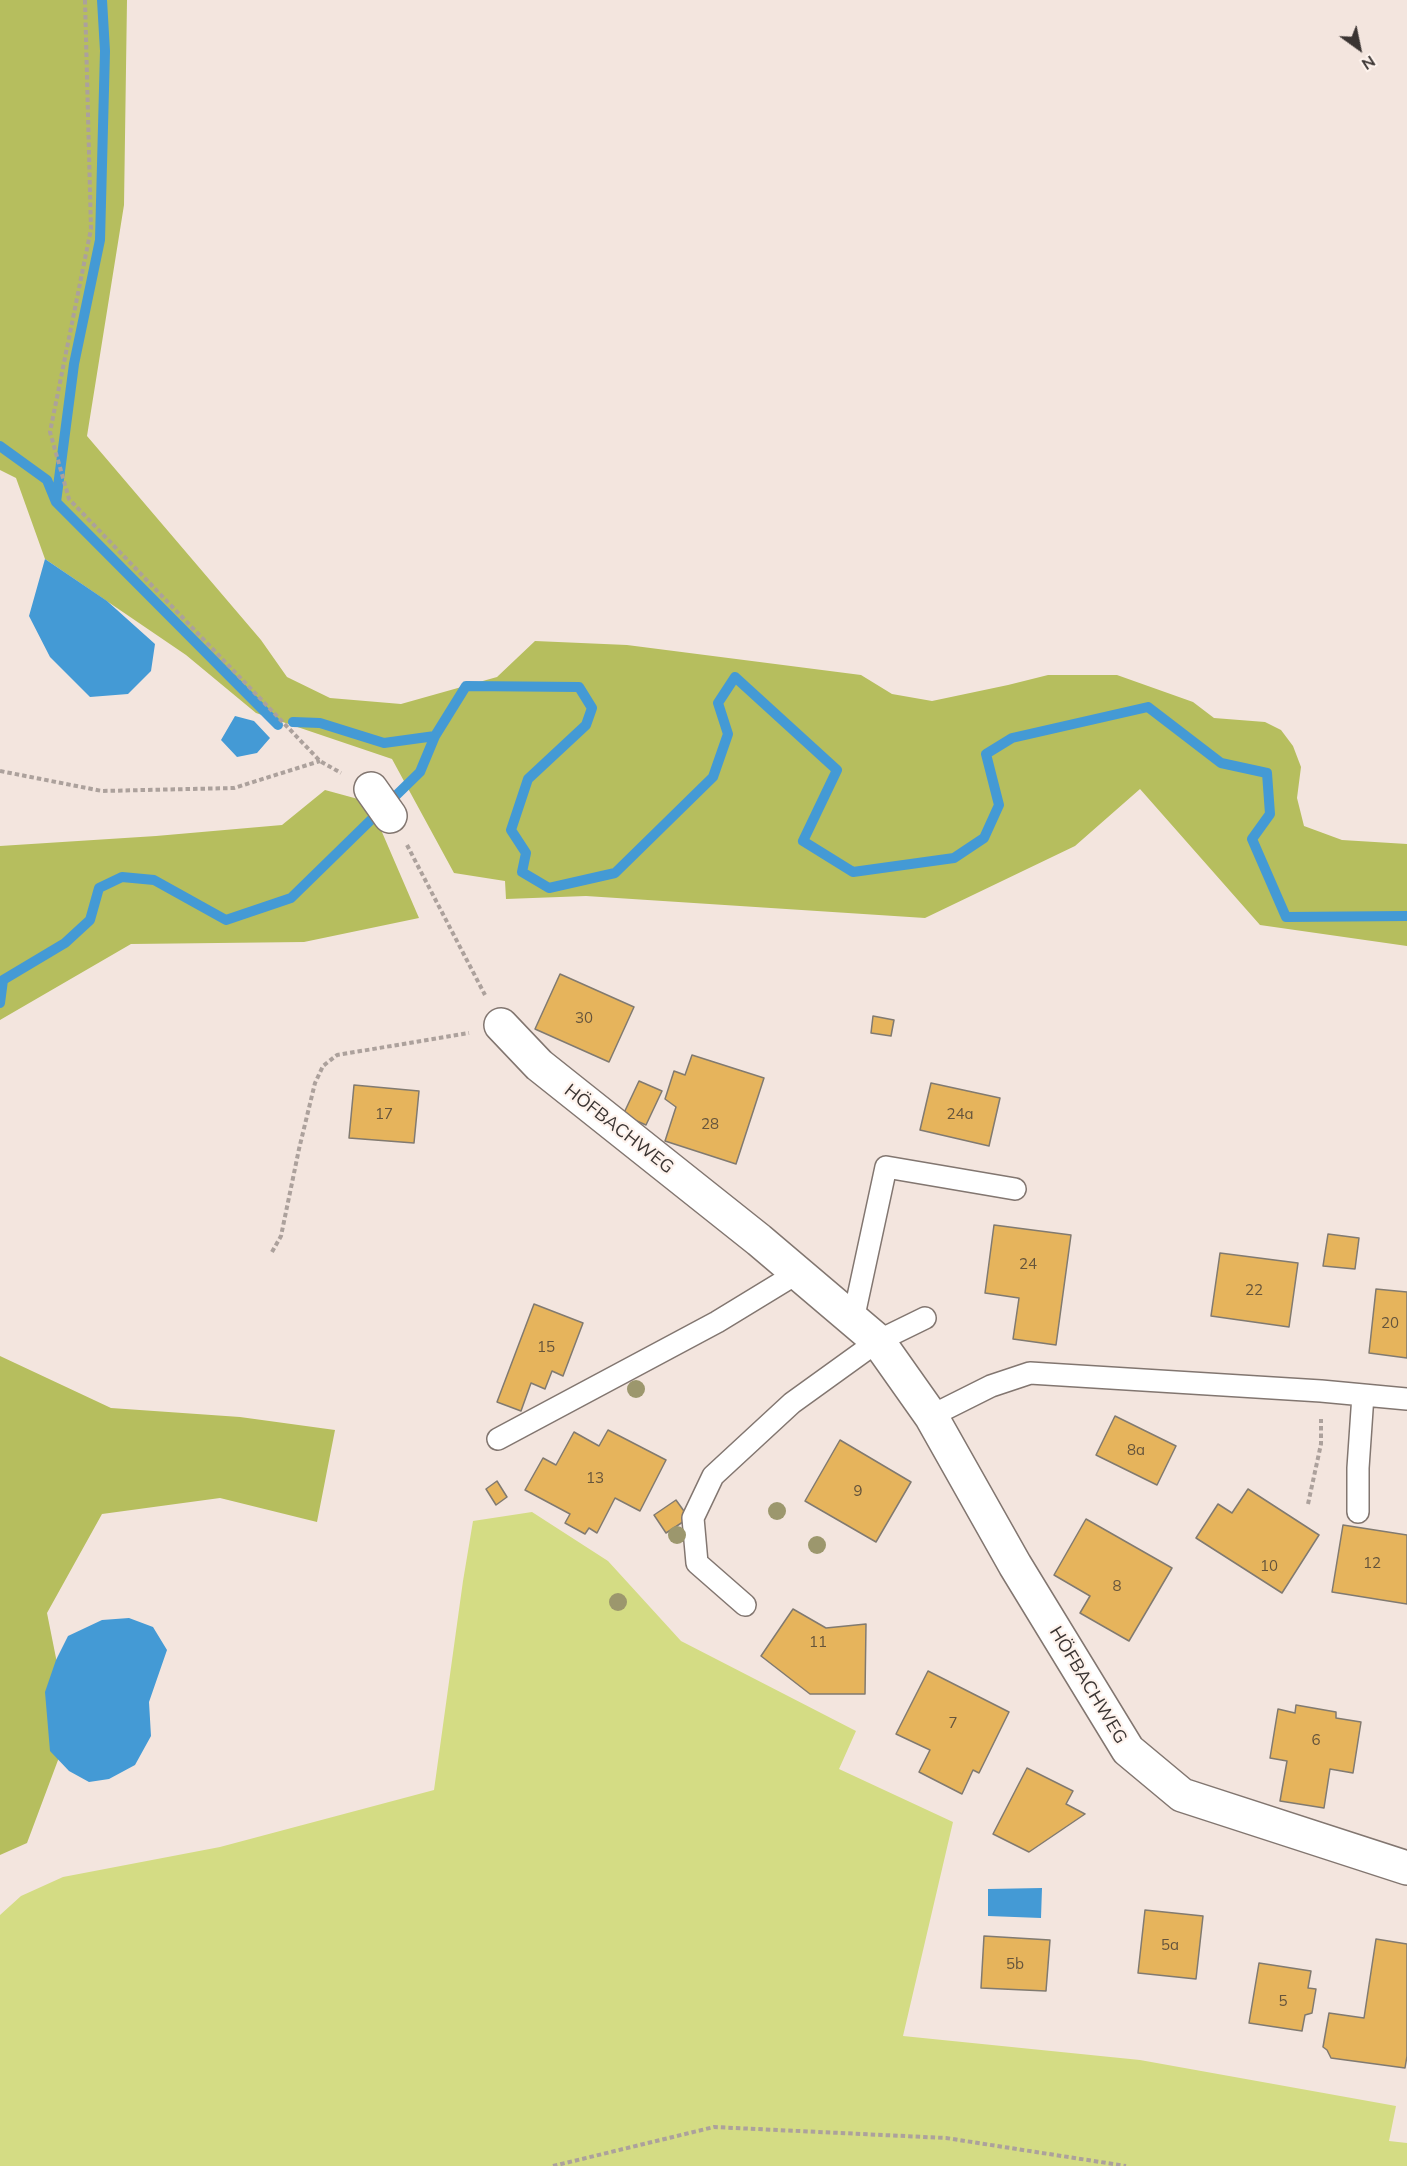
<!DOCTYPE html>
<meta charset="utf-8">
<style>
body{margin:0}
#map{position:relative;width:1407px;height:2166px;overflow:hidden;background:#f3e5de;font-family:Mulish,sans-serif}
canvas{display:block}
.north{position:absolute;left:1329px;top:18px;width:60px;height:60px;-webkit-text-stroke:4px #fef3ed;paint-order:stroke;rotate:147deg;font-size:16px;font-weight:700;line-height:24px;text-align:center;color:#3a3432}
.north::after{content:'';display:block;margin:auto;width:21px;height:27px;background:#3a3432;clip-path:polygon(50% 0,100% 100%,50% 72%,0 100%)}
</style>
<div id="map">
<canvas width="1407" height="2166"></canvas>
<div class="north">N</div>
</div>
<script>
const g = document.querySelector('canvas').getContext('2d');
g.lineJoin = 'round';
function fill(path, color) { g.fillStyle = color; g.fill(path, 'evenodd'); }
function trace(path, color, width, dash) { g.strokeStyle = color; g.lineWidth = width; g.lineCap = dash ? 'butt' : 'round'; g.setLineDash(dash || []); g.stroke(path); }
function label(font, color, halo, rows, align = 'center') {
  g.font = font + ' Mulish,sans-serif'; g.lineWidth = 4.5; g.setLineDash([]); g.textBaseline = 'middle'; g.strokeStyle = halo; g.fillStyle = color; for (const [text, x, y, turn = 0] of rows) {
    g.save(); g.translate(x, y); g.rotate((+turn || 0) * Math.PI / 180); g.textAlign = isNaN(turn) ? turn : align; if (halo) g.strokeText(text, 0, 0); g.fillText(text, 0, 0); g.restore();
  }
}
fill(new Path2D(`
 M532 1512 608 1561 681 1641 856 1731 839 1769 953 1822 903 2036 1140 2060 1396 2106 1389 2141 1407 2143V2166H0V1915L21 1896 63 1877 220 1847 434 1790 463 1581 473 1521Z`), '#d4dc84');
fill(new Path2D(`
 M0 0H127L124 205 87 436 261 640 287 677 330 698 401 704 497 677 535 641 627 645 861 675 892 694 932 701 1008 685 1048 675H1117L1193 702 1214 718 1265 722 1281 730 1293 746 1301 767 1297 798 1304 826 1342 840 1407 844V946L1260 925 1140 789 1075 846 925 918 586 896 506 899 505 881 454 873 392 759 256 713 186 655 45 559 16 478 0 470Z
 M325 790 369 802 419 918 304 942 131 944 0 1020V846L156 836 282 825Z
 M0 1356 111 1408 240 1417 335 1430 317 1522 220 1498 102 1514 47 1613 70 1728 27 1843 0 1855Z`), '#b6be5e');
fill(new Path2D(`
 M45 559 107 601 155 644 151 671 128 694 90 697 50 657 29 616Z
 M235 716 254 721 270 738 257 753 237 757 221 740Z
 M129 1618 153 1627 167 1650 149 1702 151 1736 135 1765 109 1779 89 1782 69 1771 50 1751 45 1692 56 1660 68 1636 102 1620Z
 M1042 1888 1041 1918 988 1916V1889Z`), '#449ad5');
trace(new Path2D(`
 M0 446 47 480 56 502 278 725
 M56 502 74 364 100 240 105 51 102 0
 M293 722 320 723 384 743 435 736
 M0 1003 3 980 65 943 90 920 99 888 122 877 154 880 226 920 291 898 420 772 435 736 466 686 579 687 592 708 586 725 528 779 511 830 526 853 522 872 549 888 615 873 713 777 728 734 718 703 735 677 837 770 803 841 853 872 954 858 984 838 999 805 986 754 1012 738 1148 707 1221 763 1267 773 1270 814 1252 839 1286 917 1407 916`), '#449ad5', 10);
const building = new Path2D(`
 M560 974 634 1007 609 1062 535 1029Z
 M873 1016 894 1020 891 1036 871 1033Z
 M692 1055 764 1078 736 1164 665 1141 676 1107 665 1099 674 1071 685 1075Z
 M639 1081 662 1091 646 1125 623 1115Z
 M931 1083 1000 1098 989 1146 920 1130Z
 M354 1085 419 1091 414 1143 349 1138Z
 M994 1225 1071 1235 1056 1345 1013 1339 1019 1298 985 1293Z
 M1328 1234 1359 1238 1355 1269 1323 1266Z
 M1220 1253 1298 1263 1289 1327 1211 1316Z
 M1376 1289 1407 1292V1358L1369 1353Z
 M534 1304 583 1323 563 1376 552 1371 545 1389 531 1383 521 1411 497 1402Z
 M1115 1416 1176 1446 1157 1485 1096 1455Z
 M608 1430 666 1460 640 1511 615 1498 597 1533 589 1528 585 1534 565 1523 570 1514 525 1490 543 1458 556 1465 574 1432 599 1446Z
 M840 1440 911 1482 876 1542 805 1501Z
 M497 1481 507 1497 496 1505 486 1489Z
 M1248 1489 1319 1535 1282 1593 1196 1538 1218 1504 1232 1513Z
 M676 1500 689 1518 666 1533 654 1515Z
 M1086 1519 1172 1568 1129 1641 1080 1613 1090 1596 1054 1575Z
 M1343 1525 1407 1535V1604L1332 1592Z
 M793 1609 826 1628 866 1624 865 1694H810L761 1656Z
 M928 1671 1009 1712 979 1773 973 1770 962 1794 919 1772 930 1750 896 1734Z
 M1296 1705 1336 1712V1718L1361 1722 1353 1773 1330 1769 1324 1808 1280 1801 1287 1761 1270 1758 1278 1709 1295 1713Z
 M1027 1768 1073 1791 1066 1804 1085 1814 1029 1852 993 1834Z
 M1145 1910 1203 1916 1196 1979 1138 1973Z
 M984 1936 1050 1940 1046 1991 981 1988Z
 M1376 1939 1407 1944V2056L1405 2068 1331 2058 1327 2050 1323 2047 1329 2013 1364 2018Z
 M1259 1963 1311 1971 1308 1988 1316 1989 1312 2013 1305 2015 1302 2031 1249 2023Z`);
fill(building, '#e6b45c');
trace(building, '#817a70', 1.5);
const lane = new Path2D(`
 M853 1320 886 1167 1015 1189
 M931 1416 991 1386 1030 1373 1321 1391 1407 1399
 M498 1439 717 1322 799 1272
 M1358 1512V1468L1363 1395
 M745 1605 697 1563 693 1518 713 1476 792 1403 878 1341 925 1318`);
const street = new Path2D(`
 M371 789 390 816
 M501 1025 539 1065 759 1240 878 1341 931 1416 1015 1565 1128 1750 1182 1795 1407 1868`);
trace(lane, '#827670', 24);
trace(street, '#827670', 36);
trace(new Path2D(`
 M85 0 91 229 50 432 69 499 320 761 341 773
 M0 771 102 791 234 788 320 761
 M407 845 485 995
 M272 1252 281 1236 299 1149 315 1083 323 1066 337 1055 469 1033
 M1308 1504 1321 1444V1419
 M553 2166 714 2127 946 2138 1126 2166`), '#aca19c', 4, [4.5, 3]);
trace(lane, '#fff', 21);
trace(street, '#fff', 33);
g.fillStyle = '#9c976d';
for (const [x, y] of [
 [636,1389],
 [777,1511],
 [677,1535],
 [817,1545],
 [618,1602]
]) { g.beginPath(); g.arc(x, y, 9, 0, 2 * Math.PI); g.fill(); }
label('15px', '#65543c', null, [
 ["30",584,1018],
 ["17",384,1114],
 ["24a",960,1114],
 ["28",710,1124],
 ["24",1028,1264],
 ["22",1254,1290],
 ["20",1390,1323],
 ["15",546,1347],
 ["8a",1136,1450],
 ["13",595,1478],
 ["9",858,1491],
 ["12",1372,1563],
 ["10",1269,1566],
 ["8",1117,1586],
 ["11",818,1642],
 ["7",953,1723],
 ["6",1316,1740],
 ["5a",1170,1945],
 ["5b",1015,1964],
 ["5",1283,2001]
]);
label('18px', '#3a3432', '#fef3ed', [
 ["HÖFBACHWEG",619,1129,38],
 ["HÖFBACHWEG",1088,1685,59]
]);
</script>
